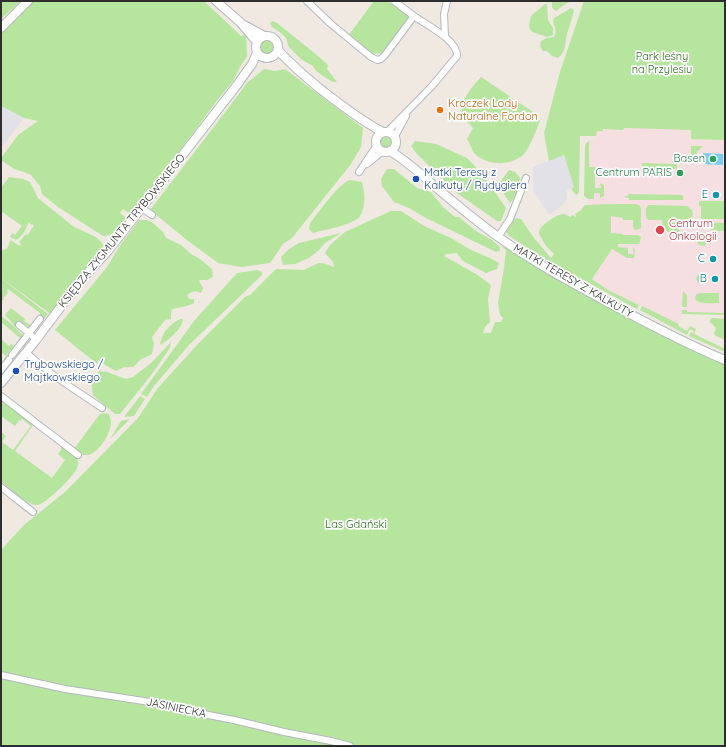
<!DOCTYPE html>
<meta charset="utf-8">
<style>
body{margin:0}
#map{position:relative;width:726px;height:747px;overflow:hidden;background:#efe9e1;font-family:Quicksand,sans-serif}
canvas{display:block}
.frame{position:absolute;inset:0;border:2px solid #2e2e2e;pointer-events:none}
</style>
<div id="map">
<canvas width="726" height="747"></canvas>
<div class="frame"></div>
</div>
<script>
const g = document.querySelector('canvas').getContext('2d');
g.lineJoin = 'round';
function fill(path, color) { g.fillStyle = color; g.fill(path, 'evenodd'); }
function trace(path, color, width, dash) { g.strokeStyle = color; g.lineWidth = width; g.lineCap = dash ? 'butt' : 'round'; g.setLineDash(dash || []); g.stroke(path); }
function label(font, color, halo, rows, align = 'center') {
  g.font = font + ' Quicksand,sans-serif'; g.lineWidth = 3.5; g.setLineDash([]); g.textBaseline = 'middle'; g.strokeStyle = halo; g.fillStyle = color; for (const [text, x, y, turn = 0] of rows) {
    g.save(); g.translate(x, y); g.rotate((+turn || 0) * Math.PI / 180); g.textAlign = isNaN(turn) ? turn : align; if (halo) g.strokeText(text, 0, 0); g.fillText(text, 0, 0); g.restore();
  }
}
fill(new Path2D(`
 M1 106 24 118 1 148Z
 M564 155 575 187 567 190V198L563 205 549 215 533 190V167Z`), '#e3e1e8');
fill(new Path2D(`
 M725 125V315L682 314V317L679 324 608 290 592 279 588 209V142L595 141 596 129Z`), '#f5dfe0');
fill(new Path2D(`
 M1 1H21L1 19Z
 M32 1H204L241 36 246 35 247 56 240 67 233 81 219 98 158 180 130 214 123 209 120 213 126 218C119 226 114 237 103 236L58 207 42 194 40 186 31 175 24 172 14 169 1 160V158L18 135 38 121 24 118 1 106V32Z
 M374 1H387L407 14 409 20 393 42 382 53 370 54 348 36Z
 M552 1H571L564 5 556 11 552 8Z
 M584 1H725V140L691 139V130L627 128H624L623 130 603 129V131H597L596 136H580L579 191 578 194 576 195 571 189 574 187 564 155 549 161 544 133 560 72Z
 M545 4H547L548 20 553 28V35L547 37 532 32 530 29 529 25 531 16Z
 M571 8 574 10C573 18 569 26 567 34 565 43 566 52 558 58L552 56 547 51H543L540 47 541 41 547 38 554 37C558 29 553 27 553 19L556 17Z
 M272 21 277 23 318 56 328 65 327 69 337 82H333L326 78 316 71 313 66 302 60 289 47 286 38 281 33 272 27 270 23Z
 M260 47a7 7 0 1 1 14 0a7 7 0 1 1-14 0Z
 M264 69 275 71 285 69 363 128 361 147 351 164 292 238 283 244 270 263 241 267 218 263 187 240 150 210 223 115 247 83Z
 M481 77 536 114 540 120C538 127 529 149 524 154 512 166 489 166 476 155 472 151 470 143 467 139L473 128C470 124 465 120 463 116 457 103 473 86 481 77Z
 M380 141a7 7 0 1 1 14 0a7 7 0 1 1-14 0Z
 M415 141 436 144 467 158 484 176 506 208 501 221H497L457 193 417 154 411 146Z
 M590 141 589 142V167H595V188H601L600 183 604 185V196L600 198V193H594V199H588L584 196 585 146C586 141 591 140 595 141Z
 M691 146H703L697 152 695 159H691Z
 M642 163 677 164V169L642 168Z
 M387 169H394L417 188 431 192 443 207 455 217H459L476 231 492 240 500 247V251L496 252 426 218 409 208 394 202 382 186 381 179Z
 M509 170 515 172 520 178C519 187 517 197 510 203L498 185Z
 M9 177 23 179 30 182 38 198 74 227 96 237 104 245 52 315 1 278V250C8 250 9 246 10 240L20 246 21 244 19 242 26 234 28 235 34 225 30 224 29 222C26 228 23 237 16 240L10 237 12 233 15 235 22 226 1 211V188Z
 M350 180 362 182C365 193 366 206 360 216 354 225 323 230 313 233L309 229 310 223C318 213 339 183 350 180Z
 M628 194 683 195V200H629V198L625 197V196H628Z
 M699 201H725V219H701V206H699Z
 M618 204H636L640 206 641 209V227L640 229 635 230 633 227V220H623V218L611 216V233L623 234V235H638L641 237 640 242 639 244H618V247L628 248V254H634L633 248H634L635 250 634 258H627L612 249 592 279 608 290 639 305 637 309 546 260 508 235 506 231 512 221 516 218 521 219 534 238 551 258 554 254 546 246 539 234C539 231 539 230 541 228 544 223 559 213 564 214 566 214 568 216 570 217L573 215 575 217 576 216 575 214 581 210 585 205Z
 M648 205H650L687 206 692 210C695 220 687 221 680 221L679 232H667V231H662V220H649L646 218V209Z
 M391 211H401L424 226 451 238 471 250 490 258 499 263 497 269 486 273 463 261 457 253 446 254 444 256 476 274 491 285 488 299 490 322 485 327 483 333H491L495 322H501L503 318 500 315 498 303 504 268 506 250 503 248 504 245 725 364V746H1V550L24 525 65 492 138 418 157 389 197 345 245 297 250 295 276 269 304 270 318 263H323L334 267 333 262 325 253 330 245 345 232Z
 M139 220H147L153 223 163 232 166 238 181 245 191 254 200 259 212 269 213 277 207 280H200L199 281 203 288 201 293C194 290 193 291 187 295L189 299H194V303C187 307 180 307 172 309L171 315V319L165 320 152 337 154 344 152 354 140 360 133 367H124L116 371 107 366 98 360V364L96 363 55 330 107 267 121 244Z
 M700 222 725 223V231H711V228H710L709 227H707V228H703L701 226Z
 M701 232 706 233V239H702L701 240 706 241 705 246 699 245 697 242V235L698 233Z
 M341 233 325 243 319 250 309 258 295 264 283 265 281 257 288 250 299 243Z
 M257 270 262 272V275L189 345 154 386 147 397 141 394 194 321 237 273Z
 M699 274H705V284H700L697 281 696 278Z
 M2 279 48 314 41 323H40V317L39 316 40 313 8 289 7 291 8 293 3 298 4 299 2 301V303H1V281Z
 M683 291 687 295V307H682Z
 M700 293H719V303C714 303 694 305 695 297 696 294 698 294 700 293Z
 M642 306 679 324 678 326 687 331 690 326 696 329 694 334 725 349V352L689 336 691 332 693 333 694 331 690 329 687 335 640 310Z
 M11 308 25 319 24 321 32 326 30 328 20 321 15 327C12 323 9 319 5 315Z
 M682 310H687V312L725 313V315L682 314Z
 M1 316C8 320 15 328 22 334V337L20 340V338L1 322Z
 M713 318 725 319V340L716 336 714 333 716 328 710 322V319Z
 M180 319H183C182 329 169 340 160 345 162 332 169 325 180 319Z
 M1 339 9 346 11 344 14 346 7 354 9 356 6 360 4 359 6 356 1 352Z
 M171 342 170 348 152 374 120 414H115L93 395 91 381 94 375 100 371 107 372 126 379 133 377 151 363Z
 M140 396 145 399 134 416 124 417Z
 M1 399 33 425 15 451 52 478 65 460 58 454 61 450V446C65 447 68 449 71 452 75 455 79 460 78 465 78 473 45 505 37 505 28 506 8 487 1 481V432L6 436 2 442 13 450 31 426 22 419 20 421 19 420 15 426 1 416Z
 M105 413 109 414C110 417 111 420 111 424 110 434 100 451 89 455 87 455 85 455 83 455L74 449 100 414Z
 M130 419 110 439 121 421Z`), '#b6e59e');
fill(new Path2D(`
 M703 153 723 154V165L703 164Z`), '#75cff0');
const street = new Path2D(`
 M307 1 331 24 371 57 377 60 381 59 385 55 414 16
 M445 36 444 14 447 1
 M388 131 432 86 457 56C458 40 426 25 414 16 407 11 401 6 394 1
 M395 136 406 116
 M367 164 383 151
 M359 172 377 145
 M142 208 152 215
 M498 237 510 219 526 178
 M19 325 29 333 36 340
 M26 352C48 374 76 390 102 408
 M12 355 40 319
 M1 370 9 360
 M1 396 78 455
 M1 487 33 512
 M1 675 65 689 150 702 178 709 234 720 284 732 331 741 350 746`);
const secondary = new Path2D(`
 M216 1 240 22 257 42
 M244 25 264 36
 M1 28 28 1
 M256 47a11 11 0 1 1 22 0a11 11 0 1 1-22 0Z
 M278 50C292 66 308 79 324 92 343 106 361 121 383 132
 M376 142a10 10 0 1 1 20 0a10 10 0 1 1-20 0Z
 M390 151C407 161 422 175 438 189 457 205 476 221 497 236 533 262 572 283 611 304 649 324 686 344 725 360
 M1 383 36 340 80 281 108 251 237 85 252 64 257 53`);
trace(street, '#b4b7c1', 8);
trace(secondary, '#b4b7c1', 10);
trace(street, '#fff', 6);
trace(secondary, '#fff', 8);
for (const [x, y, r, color] of [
 [440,110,4,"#e8710a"],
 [713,159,4,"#2e9e5b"],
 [680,173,4,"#2e9e5b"],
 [416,179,4,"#1a4fb4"],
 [716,195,4,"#0f9aa8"],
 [660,230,5,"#e0444e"],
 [713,259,4,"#0f9aa8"],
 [715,279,4,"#0f9aa8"],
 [16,371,4,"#1a4fb4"]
]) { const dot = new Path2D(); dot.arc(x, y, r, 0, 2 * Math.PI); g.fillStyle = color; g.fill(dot); trace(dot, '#fff', 1.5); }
label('11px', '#2c6e1b', '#fff', [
 ["Park leśny",662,57],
 ["na Przylesiu",662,70],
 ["Las Gdański",356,525]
]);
label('11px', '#c56008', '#fff', [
 ["Kroczek Lody",448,104],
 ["Naturalne Fordon",448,117]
], 'left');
label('11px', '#27864d', '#fff', [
 ["Basen",705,159],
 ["Centrum PARIS",672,173]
], 'right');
label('11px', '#164399', '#fff', [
 ["Matki Teresy z",424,173],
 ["Kalkuty / Rydygiera",424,186],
 ["Trybowskiego /",24,365],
 ["Majtkowskiego",24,378]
], 'left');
label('11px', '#0d838f', '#fff', [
 ["E",708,195],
 ["C",705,259],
 ["B",707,279]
], 'right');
label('11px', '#be3a42', '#fff', [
 ["Centrum",669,224],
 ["Onkologii",669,237]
], 'left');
label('11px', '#2e2e2e', '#fff', [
 ["KSIĘDZA ZYGMUNTA TRYBOWSKIEGO",122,231,-51],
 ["MATKI TERESY Z KALKUTY",573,281,30],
 ["JASINIECKA",176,708,12]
]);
</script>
